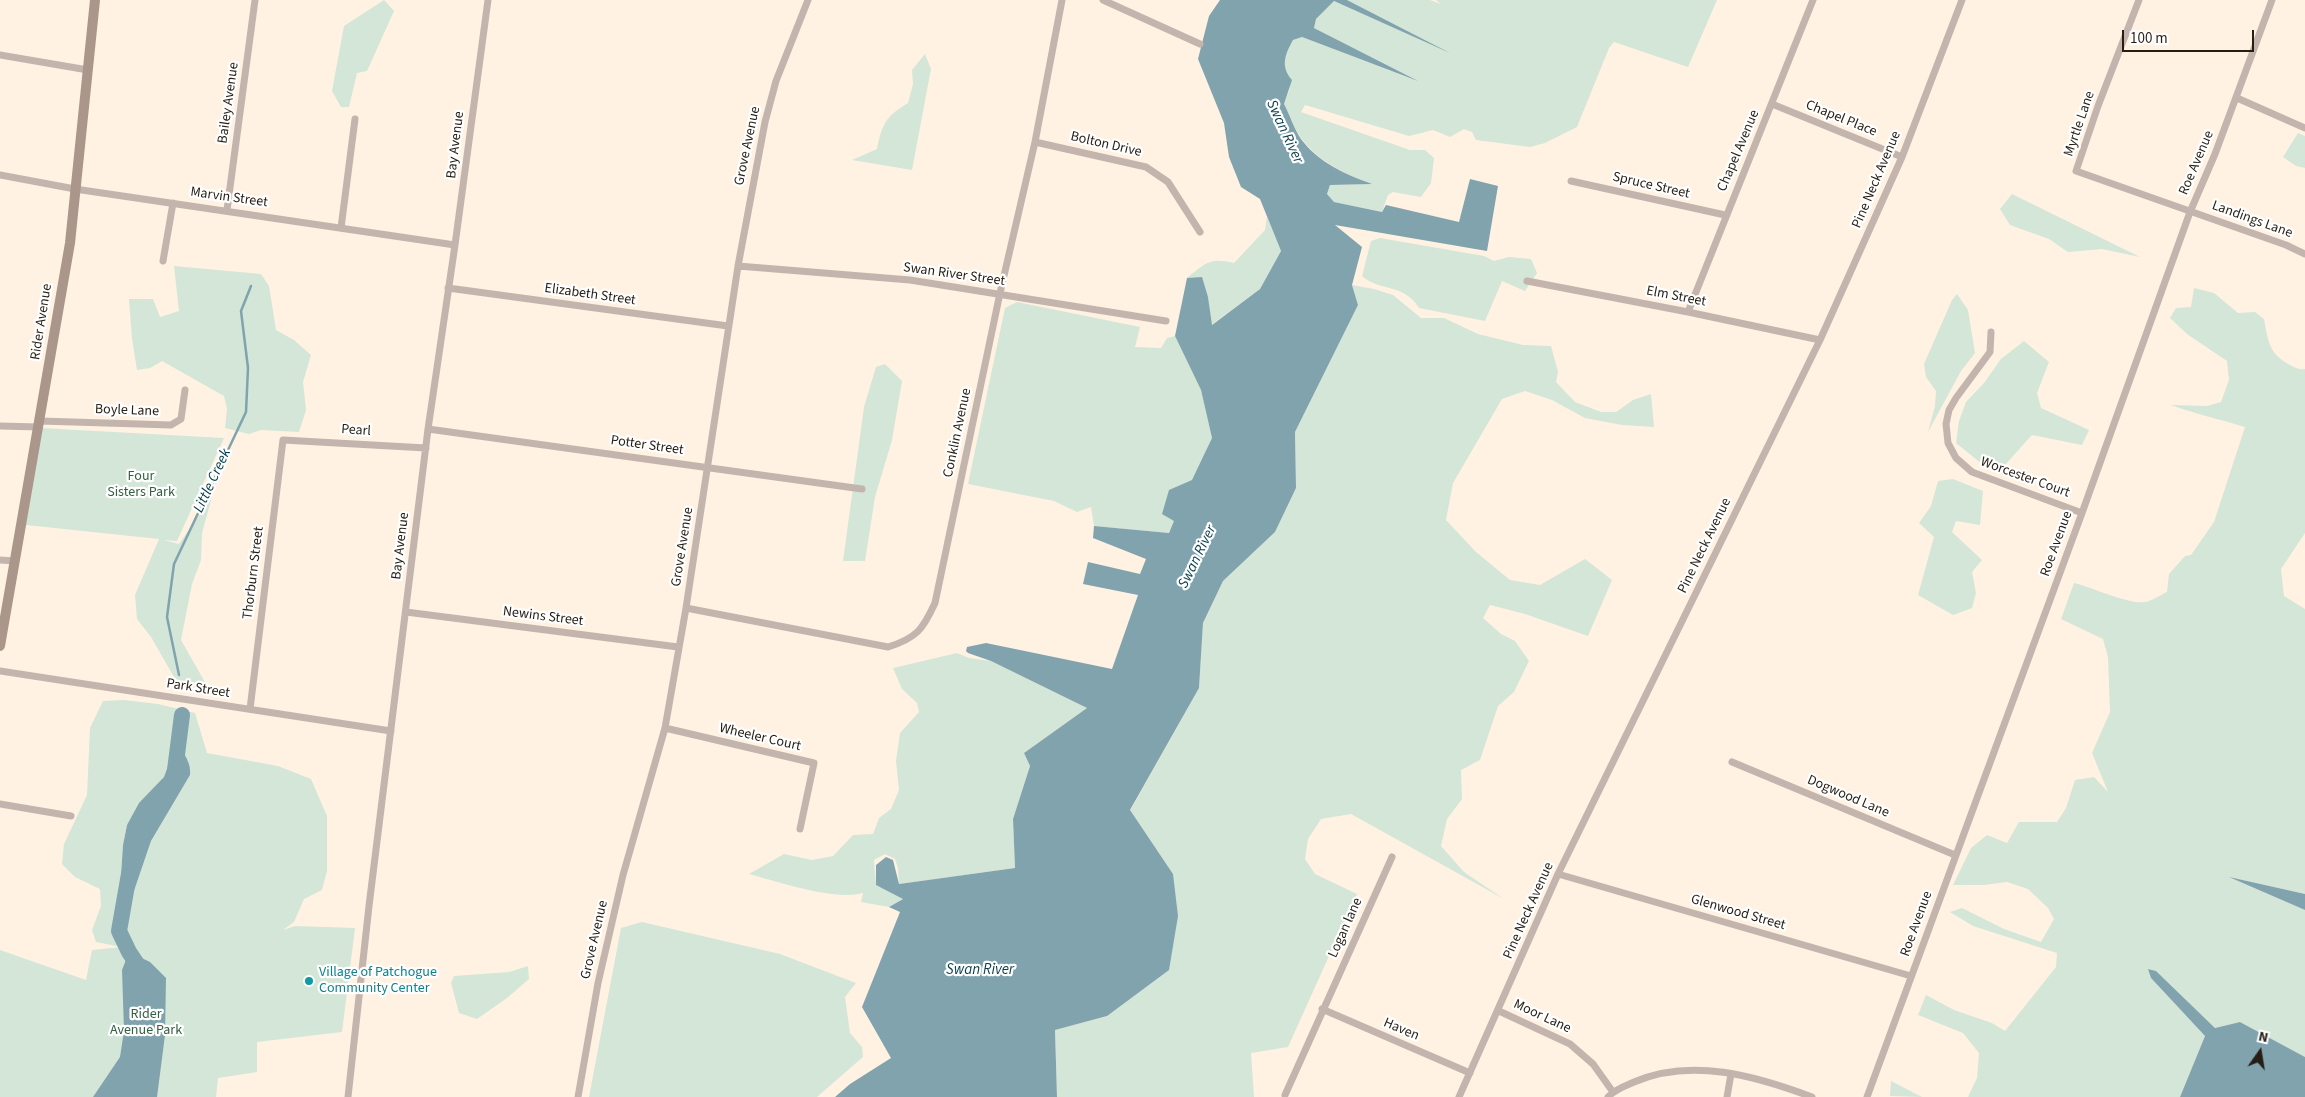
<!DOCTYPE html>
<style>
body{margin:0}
#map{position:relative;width:2305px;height:1097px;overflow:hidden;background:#fff2e2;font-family:"Source Sans 3",sans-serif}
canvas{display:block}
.north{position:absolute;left:2235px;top:1027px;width:50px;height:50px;-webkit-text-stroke:4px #fff;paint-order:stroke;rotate:13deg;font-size:14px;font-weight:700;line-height:20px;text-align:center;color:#261e14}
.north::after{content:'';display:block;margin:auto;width:18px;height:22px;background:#261e14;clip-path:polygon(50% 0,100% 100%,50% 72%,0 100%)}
.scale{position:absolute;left:2122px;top:30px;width:132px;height:22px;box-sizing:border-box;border:2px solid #261e14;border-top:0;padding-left:6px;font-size:15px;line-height:18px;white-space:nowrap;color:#261e14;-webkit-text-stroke:4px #fff;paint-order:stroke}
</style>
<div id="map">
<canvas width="2305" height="1097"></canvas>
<div class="north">N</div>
<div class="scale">100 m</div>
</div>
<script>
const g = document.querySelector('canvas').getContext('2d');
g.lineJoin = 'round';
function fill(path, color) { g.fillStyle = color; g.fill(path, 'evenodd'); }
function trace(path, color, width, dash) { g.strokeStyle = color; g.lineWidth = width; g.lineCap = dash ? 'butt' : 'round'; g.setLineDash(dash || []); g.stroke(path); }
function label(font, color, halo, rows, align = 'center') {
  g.font = font + ' "Source Sans 3",sans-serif'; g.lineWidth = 4.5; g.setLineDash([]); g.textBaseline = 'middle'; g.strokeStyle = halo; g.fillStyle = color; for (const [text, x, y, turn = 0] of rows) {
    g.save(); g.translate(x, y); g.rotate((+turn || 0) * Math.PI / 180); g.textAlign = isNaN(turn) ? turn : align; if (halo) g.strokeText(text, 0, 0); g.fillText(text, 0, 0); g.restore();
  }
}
fill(new Path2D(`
 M384 0 394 11 367 71 357 73 349 107H341L332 91 344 26Z
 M1347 0H1430L1441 4 1436 0H1717L1688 67 1614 42 1609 48 1577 127 1545 143 1530 147 1476 140 1472 132 1464 129 1450 137 1433 130 1409 136 1305 105 1301 112 1410 150H1425L1434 158 1431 183 1421 197 1393 192 1388 195 1382 212 1334 202 1327 194 1330 185 1370 184C1344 173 1319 162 1302 139 1294 129 1290 115 1284 104L1290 88 1285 72 1284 58 1293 40 1302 37 1412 79 1314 28 1316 19 1334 1 1438 47Z
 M925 54 931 69 912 170 852 160 877 149C882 124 886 116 908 103L913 84 912 70Z
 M2298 133 2305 136V168L2296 166 2283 157Z
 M2012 194 2140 257 2102 249 2068 252 2049 239 2010 225 2000 209Z
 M1267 217 1281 251 1260 289 1211 325 1208 297 1187 278C1205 263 1210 257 1234 263L1265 230Z
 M1380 238 1484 256 1494 261 1509 257 1531 259 1537 273 1525 291 1502 281 1485 321 1419 308C1404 283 1380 292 1362 276L1371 241Z
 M174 266 261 274 269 286 276 330 294 340 311 355 303 382 306 410 299 432 261 430 249 434 225 428 227 409 224 396 162 361 150 368 137 370 132 339 129 299H153L160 317 179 311Z
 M1352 285 1374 289 1393 295 1421 318H1444L1478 334 1523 345 1551 346 1558 372 1556 382 1575 402 1601 412H1616L1633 400 1651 394 1654 427 1622 425 1585 418 1552 400 1525 391 1502 399 1453 483 1446 520 1476 552 1510 580 1540 585 1585 559 1612 580 1588 636 1525 614 1490 605 1483 618 1501 634 1515 641 1529 661 1514 692 1498 706 1480 760 1461 770 1462 799 1447 819 1441 846 1464 872 1504 899 1351 814 1321 819 1308 839 1305 859 1315 874 1357 894 1288 1047 1251 1053 1254 1097H1057L1055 1030 1107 1016 1173 874 1130 811 1199 688 1203 623 1223 581 1275 532 1296 488 1295 432 1358 305Z
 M2194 288 2214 293 2238 313 2255 312 2264 319C2268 341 2269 354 2290 365 2296 368 2299 370 2305 369V533L2281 569 2284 596 2305 609V894L2232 878 2305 910V1057L2240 1022 2215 1028 2156 971 2149 969 2151 978 2205 1036 2180 1097H1968L1977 1078 1979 1053 1963 1033 1918 1015 1926 995 1954 1010 1992 1023 2005 1031 2056 967 2057 953 1973 926 1950 912 1962 908 2004 929 2041 942 2054 919 2048 908 2028 889 2007 882 1984 885H1953L1971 848 1987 835 2007 843 2019 822H2057L2066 808 2075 780 2094 777 2108 792 2092 753 2110 712 2108 657 2103 639 2061 619 2074 583C2092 587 2129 605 2145 602 2152 601 2160 595 2167 592L2169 574 2185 556 2191 555 2214 522 2245 427C2220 419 2195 414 2171 405L2207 406 2221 402 2229 380 2227 361 2187 334 2170 318 2176 308 2191 307Z
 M1957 294 1968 310 1975 353 1961 371 1928 432 1935 406 1936 391 1926 377 1924 364 1952 300Z
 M1017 302 1140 327 1135 347 1161 348 1167 338 1175 336 1201 390 1212 438 1169 533 1094 526 1091 507 1077 512 1054 501 968 484 1005 308Z
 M2024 341 2049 362 2037 393 2041 408 2089 430 2082 445 2032 435 2004 466 1982 464 1956 443 1959 421 1966 402 1984 383 2001 359Z
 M885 364 902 381 892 440 875 497 865 561H843L864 407 876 367Z
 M41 428 224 438 177 541 164 540 179 544 212 497 202 533 201 560 192 584 181 640 206 684 188 688 174 677 151 637 137 619 135 595 159 539 26 525Z
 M1953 479 1983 491 1980 525 1956 521 1952 532 1982 560 1972 572 1976 593 1972 608 1953 615 1918 595 1934 537 1919 523 1931 506 1938 481Z
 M957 653 969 658 991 661 1087 708 1024 753 1030 766 1013 819 1015 868 899 884 898 868 895 859 885 854 874 860 876 885 904 898 889 907 861 902 863 893C834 901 779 882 749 874L784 854 812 860 833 856 853 835 873 834 879 818 891 809 899 790 896 761 900 733 919 712 917 703 902 689 893 668Z
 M124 700 158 704 195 713 207 753 278 766 311 779 327 816V871L322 890 304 899 294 922 283 930 295 926 355 928 342 1032 257 1042V1072L218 1078 216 1097H0V950L86 980 92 950 121 947 96 942 92 930 101 906 100 889 75 877 62 864 64 844 87 795 90 728 103 701ZM173 750 190 775 151 841 135 888 120 890 123 845 127 825 164 777Z
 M642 922 780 954 856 983 845 997 850 1033 862 1047 863 1057 817 1097H589L621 928Z
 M528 966 529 979 507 998 477 1019 459 1013 451 983 454 976 509 972Z
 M1891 1081 1922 1097 1890 1096Z`), '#d3e6d8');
fill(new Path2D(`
 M1220 0H1347L1450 53 1334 1 1316 19 1314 28 1418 81 1302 37 1293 40C1285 55 1280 66 1292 80L1284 104C1290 115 1294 129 1301 139 1319 163 1345 174 1372 184L1330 185 1327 194 1334 202 1382 212 1386 205 1459 222 1470 179 1498 186 1487 251 1335 225 1362 247 1352 285 1358 305 1295 432 1296 488 1275 532 1223 581 1203 623 1199 688 1130 810 1173 874 1178 916 1169 970 1107 1016 1055 1030 1057 1097H835L850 1084 891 1058 862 1007 900 912 889 907 903 899 876 885V865L886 857 893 860 899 884 1015 868 1013 819 1030 766 1024 753 1087 708 991 661 968 653 966 651 967 647 986 643 1112 669 1138 595 1083 584 1088 562 1140 574 1146 559 1093 538 1094 526 1169 533 1174 521 1162 514 1169 490 1192 480 1212 438 1201 390 1175 336 1187 278 1202 277 1208 297 1212 325 1260 289 1281 251 1260 199 1241 187 1229 157 1224 123 1198 59 1209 16Z
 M174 749 182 750C187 759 191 765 190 775L151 841 135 888 128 900 120 890 123 845 127 825 139 803 164 777Z
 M2229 877 2305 894V910Z
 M129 952 150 962 166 978 165 1035 157 1097H93L120 1057 124 1031 122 970Z
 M2148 969 2156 971 2215 1028 2240 1022 2305 1057V1097H2180L2205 1036 2151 978Z`), '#80a3ae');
trace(new Path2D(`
 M179 675 167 617 174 564 246 412 248 368 241 311 251 286`), '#80a3ae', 2.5);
trace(new Path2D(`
 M175 770 182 715
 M129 874 119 931 129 952 141 970`), '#80a3ae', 16);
trace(new Path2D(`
 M1103 0 1200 44
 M2139 0 2098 106 2076 171 2286 245 2305 254
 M0 55 88 70
 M2237 98 2305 128
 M1772 104 1902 157
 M1035 142 1146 167 1168 182 1200 232
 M0 175 75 189 455 245
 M1571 181 1725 215
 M227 210 255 0
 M341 228 355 119
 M163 261 173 203
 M738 266 910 280 1166 321
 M1527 281 1688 312 1820 340
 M448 288 728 326
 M1688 312 1813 0
 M1991 332 1990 352 1956 398 1949 410 1946 424 1948 443 1956 458 1972 472 2082 513
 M40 421 171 425 181 419 185 390
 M0 426 39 427
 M428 429 862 489
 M0 560 15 561
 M686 608 888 647C917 638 923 629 935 603L1000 293 1035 142 1062 0
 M406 612 678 647
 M0 671 391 731
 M250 709 283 440 426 448
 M665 728 814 763 800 829
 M1732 762 1955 855
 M0 804 71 816
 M1558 874 1911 976
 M1322 1009 1470 1073
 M1499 1011 1570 1044 1593 1064 1613 1092
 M1285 1095 1392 857
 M348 1097 369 906 428 429 455 245 488 0
 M578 1097 598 983 623 875 665 728 686 608 738 266 765 122 776 81 808 0
 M1459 1097 1558 874 1820 340 1902 157 1962 0
 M1608 1097C1615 1089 1625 1086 1634 1082 1691 1057 1756 1076 1812 1097
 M1727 1097 1731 1074
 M1867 1097 2082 513 2190 212 2215 154 2272 0`), '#c3b5ad', 7);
trace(new Path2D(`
 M0 646 70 243 95 0`), '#aa968b', 10);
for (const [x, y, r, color] of [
 [309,981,5,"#0f9aa8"]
]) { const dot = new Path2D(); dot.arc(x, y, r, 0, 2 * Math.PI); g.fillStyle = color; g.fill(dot); trace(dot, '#fff', 2); }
label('14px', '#261e14', '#fff', [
 ["Bailey Avenue",229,103,-82],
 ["Chapel Place",1841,119,22],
 ["Myrtle Lane",2080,124,-71],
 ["Bay Avenue",456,145,-83],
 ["Bolton Drive",1106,145,13],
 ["Grove Avenue",748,146,-78],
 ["Chapel Avenue",1739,151,-67],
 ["Roe Avenue",2197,163,-67],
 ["Pine Neck Avenue",1877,180,-67],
 ["Spruce Street",1651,186,13],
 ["Marvin Street",229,198,8],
 ["Landings Lane",2252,220,20],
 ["Swan River Street",954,275,8],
 ["Elizabeth Street",590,295,8],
 ["Elm Street",1676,297,11],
 ["Rider Avenue",42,322,-81],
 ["Boyle Lane",127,411,2],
 ["Pearl",356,431,4],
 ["Conklin Avenue",958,433,-78],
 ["Potter Street",647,446,8],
 ["Worcester Court",2025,478,20],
 ["Roe Avenue",2057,544,-70],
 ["Bay Avenue",401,546,-83],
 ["Pine Neck Avenue",1705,546,-64],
 ["Grove Avenue",683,547,-81],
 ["Thorburn Street",254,573,-83],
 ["Newins Street",543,617,7],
 ["Park Street",198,689,9],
 ["Wheeler Court",760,738,13],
 ["Dogwood Lane",1848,797,23],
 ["Pine Neck Avenue",1529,911,-66],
 ["Glenwood Street",1738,913,16],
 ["Roe Avenue",1917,924,-70],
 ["Logan lane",1346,928,-66],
 ["Grove Avenue",595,940,-77],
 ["Moor Lane",1542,1017,25],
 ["Haven",1401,1030,23]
]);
label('14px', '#336042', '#fff', [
 ["Four",141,477],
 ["Sisters Park",141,493],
 ["Rider",146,1015],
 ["Avenue Park",146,1031]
]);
label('14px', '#0d838f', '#fff', [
 ["Village of Patchogue",319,973],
 ["Community Center",319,989]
], 'left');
label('italic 15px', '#063d4a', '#fff', [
 ["Swan River",1284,132,65],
 ["Little Creek",213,481,-65],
 ["Swan River",1198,557,-64],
 ["Swan River",980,971]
]);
</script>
